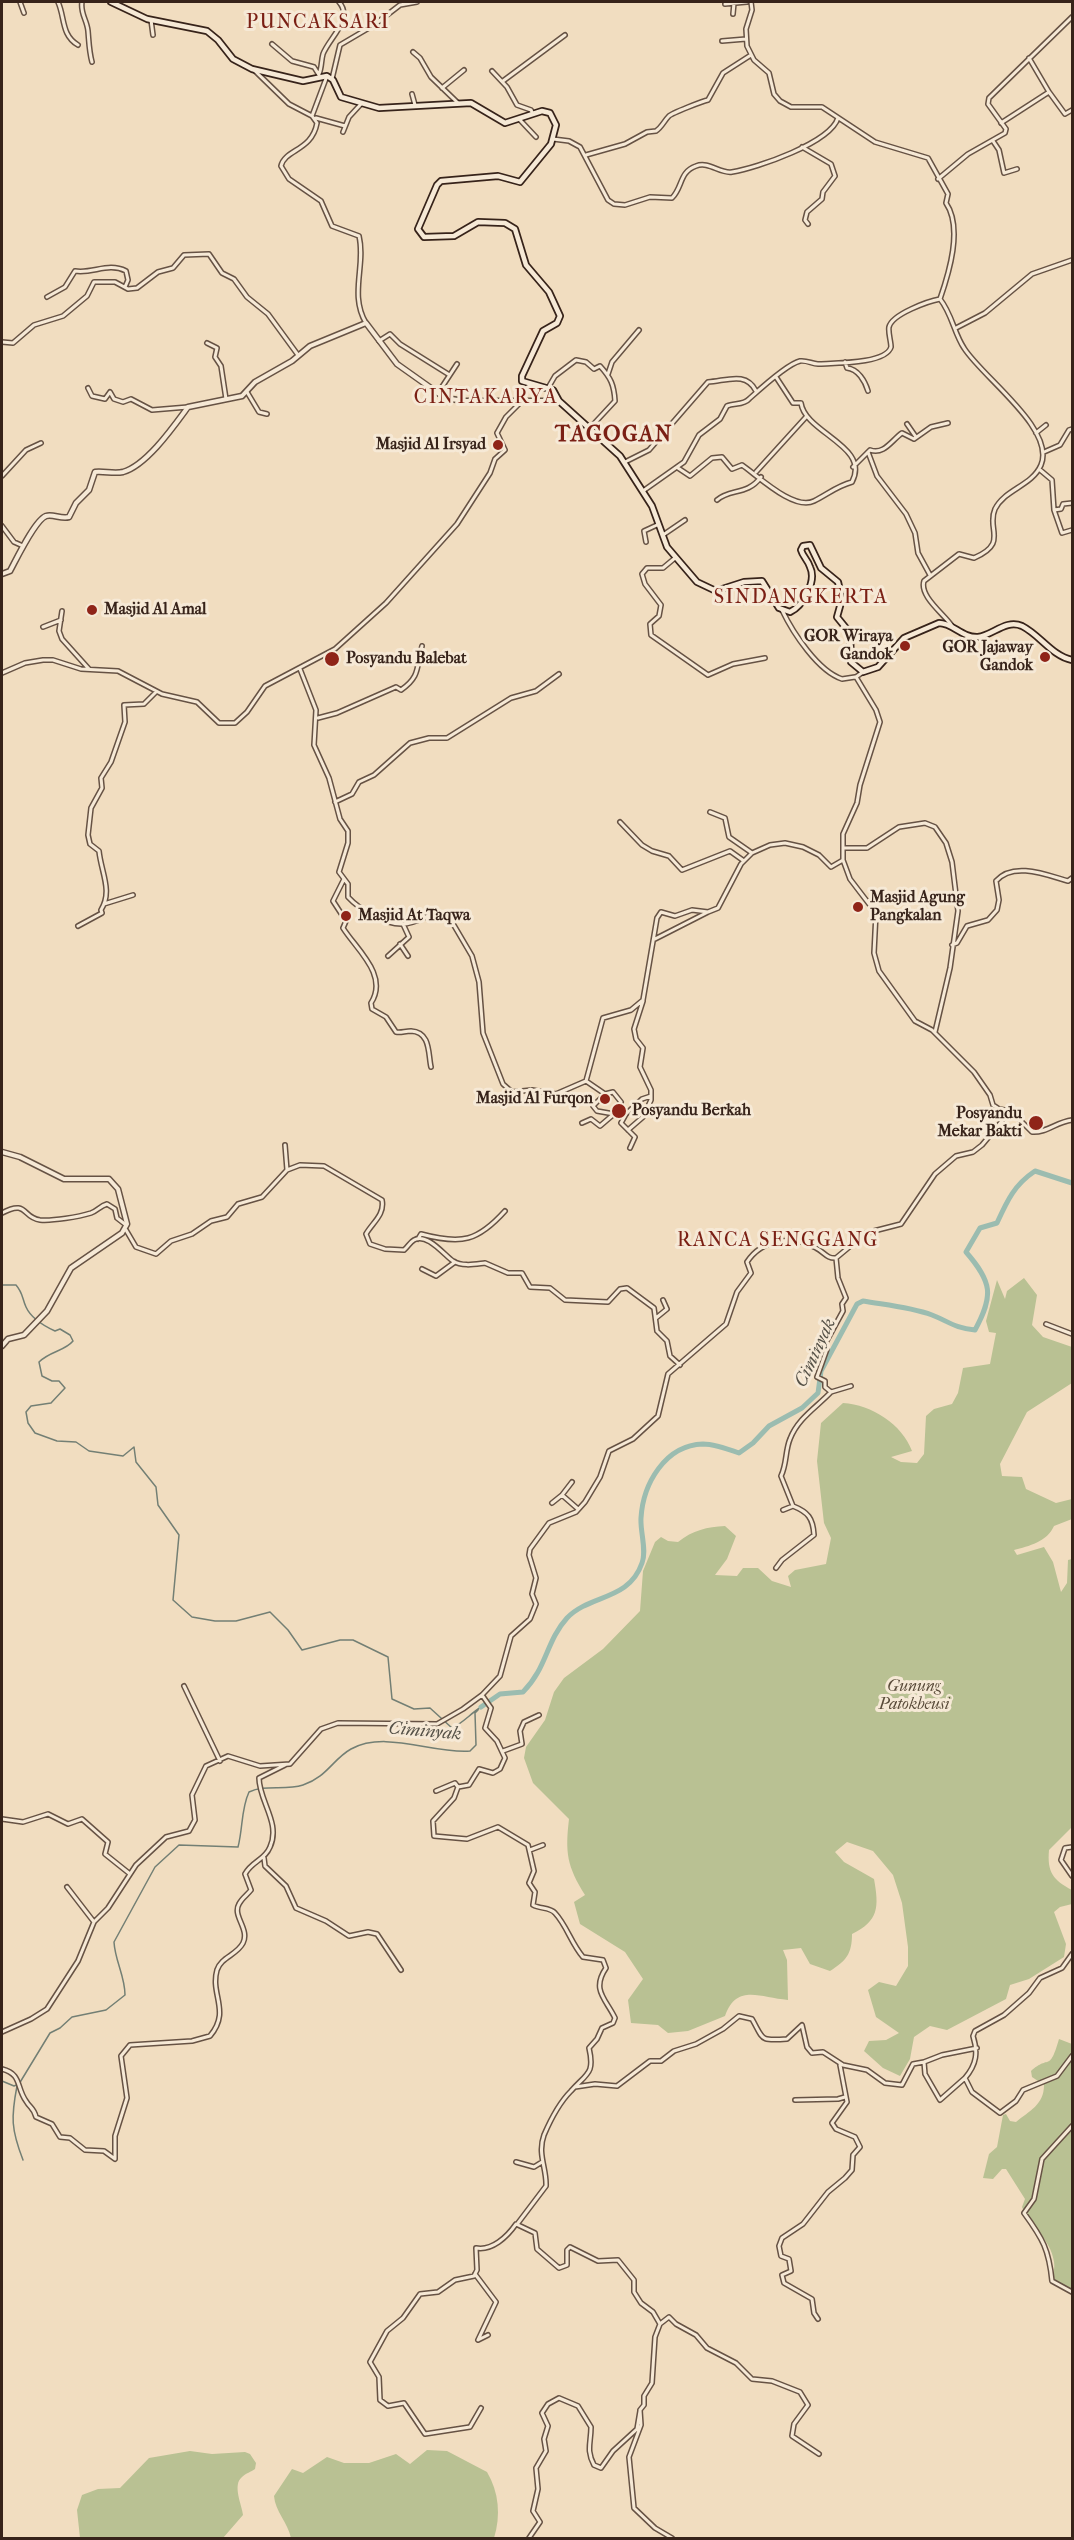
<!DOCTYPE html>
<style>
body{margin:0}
#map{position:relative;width:1074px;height:2540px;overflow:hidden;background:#f1ddc0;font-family:"IM FELL French Canon",serif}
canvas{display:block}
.frame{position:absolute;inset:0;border:3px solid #37231a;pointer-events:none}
</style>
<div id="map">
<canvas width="1074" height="2540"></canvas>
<div class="frame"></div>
</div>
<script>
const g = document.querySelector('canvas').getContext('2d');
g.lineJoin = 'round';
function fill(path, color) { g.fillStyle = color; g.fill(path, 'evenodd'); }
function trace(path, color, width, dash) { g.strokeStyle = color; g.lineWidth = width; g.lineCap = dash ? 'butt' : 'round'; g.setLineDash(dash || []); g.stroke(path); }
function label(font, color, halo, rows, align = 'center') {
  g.font = font + ' "IM FELL French Canon",serif'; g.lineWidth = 6; g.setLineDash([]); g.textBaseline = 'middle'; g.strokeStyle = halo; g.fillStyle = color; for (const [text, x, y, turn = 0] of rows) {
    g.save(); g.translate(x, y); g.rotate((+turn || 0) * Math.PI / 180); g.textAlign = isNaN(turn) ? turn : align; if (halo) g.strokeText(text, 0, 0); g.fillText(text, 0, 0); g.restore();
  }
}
fill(new Path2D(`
 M1024 1278 1037 1295 1032 1325 1043 1337 1072 1347V1383L1027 1412 1000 1464 1002 1476 1022 1477 1026 1489 1056 1503 1072 1499V1519L1054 1526C1047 1542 1029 1546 1014 1550L1017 1555 1044 1547 1053 1562 1061 1592 1067 1583 1068 1560 1072 1559V1827L1049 1850C1047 1872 1053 1880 1072 1890V1904L1060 1907 1054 1912 1066 1944 1064 1957 1029 1979 1010 1985 1006 1999 947 2030 930 2026 914 2037 910 2059 900 2076 883 2068 864 2051 869 2041 886 2040 899 2033 876 2017 868 1990 879 1982 896 1986 908 1966V1947L902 1903 893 1875 873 1851 847 1842 835 1852 844 1862 874 1879C879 1907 879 1921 852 1934 852 1954 846 1961 830 1971L810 1964 801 1948 783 1950 787 1960 788 2000C760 1998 737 1983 725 2016L688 2031 668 2033 658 2025 631 2023 628 2000 643 1979 625 1952 580 1924 574 1902 585 1895C567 1866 565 1853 569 1819L533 1783 524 1758 526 1747 545 1720 554 1692 564 1678 603 1649 640 1611 643 1571 655 1542 661 1537 668 1541 678 1542C693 1530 707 1527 725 1526L736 1536 727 1559 715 1575 737 1576 743 1568H758L772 1581 791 1587 788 1576 795 1570 826 1564 831 1538 824 1523 817 1461 821 1423 843 1403C872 1405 902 1424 912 1451L891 1457 901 1462 917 1463 924 1454 926 1416 934 1409 952 1404 958 1393 963 1368 990 1364 996 1333 989 1332 986 1321 997 1280 1005 1299 1007 1291Z
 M1059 2039 1072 2044V2291L1053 2281C1053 2275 1055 2268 1054 2262 1051 2239 1030 2227 1022 2207L1025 2199 1006 2169H1002L993 2179 983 2178 989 2154 997 2147 1003 2115 1006 2114 1010 2121 1016 2122C1029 2111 1044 2105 1044 2085L1032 2077 1031 2071C1050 2054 1049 2073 1059 2039Z
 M427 2450 447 2451 487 2472C499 2492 501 2516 494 2538H291C288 2523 275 2511 274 2496L292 2469 303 2473 327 2457 344 2463H369L396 2454 410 2464Z
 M190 2451 212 2454 245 2452 250 2454 256 2463 255 2469C251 2472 246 2473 242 2477 232 2485 242 2505 243 2515L223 2538H80L77 2510 82 2495 98 2489 120 2488 149 2458Z`), '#b9c193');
trace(new Path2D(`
 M2 1285H16C23 1293 22 1298 26 1307 31 1318 44 1326 55 1331L60 1329 70 1335 73 1341C65 1351 50 1351 39 1362L42 1376 52 1381H59L65 1388 51 1403 31 1406 26 1412 28 1423 35 1433 57 1441 76 1442 89 1451 123 1456 134 1447 136 1462 156 1487 158 1505 179 1535 173 1600 192 1617 215 1621H236L270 1612 288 1630 302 1650 340 1640H353L388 1657 392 1699 414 1709 430 1708 452 1728C463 1723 470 1714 481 1707
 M2 2081 14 2086 19 2084 50 2033 60 2028 72 2017 106 2010 125 1995C125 1976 115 1961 114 1942L155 1867 179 1845 238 1847C243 1828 241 1809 249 1792 265 1784 285 1791 303 1785 327 1777 333 1759 351 1749 386 1730 432 1754 470 1751L476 1745 475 1713 478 1710
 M17 2086C11 2117 11 2129 23 2160`), '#737f74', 1.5);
trace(new Path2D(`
 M481 1707 500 1694 523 1692C547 1668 546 1641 567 1618 590 1594 629 1601 642 1563 647 1551 640 1531 641 1518 643 1484 665 1445 703 1444 714 1444 728 1449 739 1453L753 1443 769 1426 802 1408 818 1393 821 1371 857 1304 863 1301C886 1305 910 1307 932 1315 950 1322 954 1328 975 1330 994 1295 992 1282 966 1252L980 1228 997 1223C1007 1201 1014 1185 1035 1171L1072 1183`), '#9bbcb0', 5);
const minor = new Path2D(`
 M20 2 24 13
 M58 2C65 17 61 35 78 45
 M82 2C80 13 87 20 88 31 89 42 89 51 92 62
 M751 2 752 10 746 29 747 46 754 60 769 73 774 94 780 101 791 107H822L875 142 928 158 948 194 946 203C963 228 949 273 940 299 952 314 954 333 964 348 982 377 1056 429 1041 465 1032 486 1005 489 995 509 986 529 1009 543 974 558L959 554 924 581C919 596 944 614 952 626
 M725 4 747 2
 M733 14 734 3
 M151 20 153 35
 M722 41 746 39
 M272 44 292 61 314 67 319 75
 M413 52 420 58 431 77 458 103
 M1029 58 1049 92
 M253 69 289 104 312 116
 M492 71 507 87 517 105 531 110 533 114
 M319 74C322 67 321 61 323 54 329 38 354 19 339 2
 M327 76 312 116 317 123C312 151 285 149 281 166L289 179 321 201 332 226 359 236C366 265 349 295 366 323
 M332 79 340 45 374 25 400 5 417 2
 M503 81 565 35
 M442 88 464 70
 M412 94 415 105
 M316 118 345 126
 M520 120 536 137
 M1001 123 1049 92 1065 114 1072 110
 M343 132 349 117 361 104
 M553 139 569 141 580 147 608 200 614 204 625 205 650 197 672 198C683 187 679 172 696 166 709 161 720 174 732 172 757 168 830 143 838 118
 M993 141 999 150 1004 173 1017 169
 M802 147 831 164 835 176 823 192 822 199 807 212 805 220 808 224
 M586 155 625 144 647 132 656 131C662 127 664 121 669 116 672 113 703 101 708 100L723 73 751 55
 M938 179 968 154 1005 133 1006 129 988 104 989 98 1072 17
 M47 297 65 287 75 271C93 274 108 262 126 271L128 280 125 287
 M956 328 985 313 1032 274 1072 260
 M379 341 390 334 400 344 448 374
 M2 342 13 343 34 325 63 316 87 296 94 282H115L128 289 137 288 158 272 173 268 184 255 209 254 222 273 234 279 247 297 268 314 298 355
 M207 343 217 348 215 357 221 366 226 399
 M845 362 847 368C858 369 865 381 868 391
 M608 374 612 362 639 330
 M88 388 92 396 105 399 110 392 114 399 123 402 131 399 152 410 188 407
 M548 388 555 376 576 360 586 362 594 369 600 366C611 378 614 385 615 401L589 429
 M247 392 259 412 267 414
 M438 393 457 364
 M907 424 916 437
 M1036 433 1046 425
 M868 452 877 476 906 514 915 533 918 553 930 575
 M1044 452 1060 445 1069 430 1072 429
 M625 462 649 450 708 382C726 381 746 371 756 391
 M853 467 870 450C884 455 891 441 902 433L914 439 931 427 948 423
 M678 468 690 476 712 458 722 457 732 469 742 465C758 476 794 511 814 501 828 494 837 486 852 482 871 446 805 433 801 403H793L776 377
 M1039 469 1052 480 1054 510 1062 533 1072 530
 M756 472 806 417
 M2 476 26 450 41 443
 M643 491 684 462 699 435 720 419 727 406C734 403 744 405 749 399 759 390 787 364 800 361 807 360 812 364 818 364 835 363 886 364 891 347 891 341 888 333 889 327 892 314 929 301 940 299
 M717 500C730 488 747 496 761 477
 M1054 510 1061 509 1063 504 1072 503
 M2 526 14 542 23 546
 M663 535 685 520
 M646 542 644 531 657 525
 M675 558 663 568H647L642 574 645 584 661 605 659 616 650 624 651 635 708 675 733 664 765 658
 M782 610C793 633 818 671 842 679L855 677
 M62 611 59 631 62 639 89 669
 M43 627 61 620
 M300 669 316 710 314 745 329 778 340 819 348 831V843L339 872 348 884V897C359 909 385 925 403 924 415 924 427 915 439 912L452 922 472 956 479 982 483 1033 503 1084 512 1092 532 1090 556 1094 586 1081 603 1018 631 1010 643 1000 657 918 661 912 675 916 692 910 708 912 718 908 741 864 752 853 770 845 785 843 803 847 819 855 831 867 843 860
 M863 672 856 677 876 710 880 722 860 785 857 803 843 834V860L850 879 876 913 874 953 879 971 915 1021 932 1030 974 1072 990 1095 993 1105 999 1109 1015 1112 1017 1115
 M2 673 25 663 43 660H53L81 669 118 671 162 694 197 702 219 723H235L247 712 265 686 335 649 386 603 457 524 490 473 495 459 505 450 497 433 506 417 522 401
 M318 718 337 713 396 687 401 690C421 676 416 667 422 646
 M335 802 352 794 359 782 374 775 410 743 429 738H447L511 698 536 691 559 674
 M710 812 725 818 729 837 752 853
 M620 822 642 845 652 851 669 856 682 870 730 851 744 861
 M843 848H867L899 827 925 823 935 827 946 843 952 862 958 911 950 968 935 1032
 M344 879 333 901 346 921 343 928C356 949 389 975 371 1003L372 1009 386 1017 396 1032C401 1033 405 1031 411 1031 431 1032 428 1054 431 1067
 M104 904 133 895
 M78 926 102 913 101 910C113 891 101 872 99 851L90 844 88 835 91 808 102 788 101 778 111 762 125 722 124 705 144 704 156 692
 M655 939 708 912
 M400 944 408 956
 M952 945 957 943 967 926 988 920 997 910 999 900 996 881C1013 861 1047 875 1068 881L1072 878
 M388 956 409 937 403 924
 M586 1081 605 1094 613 1092 621 1102
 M614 1114 618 1116 623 1111 626 1114 621 1123 635 1137 630 1148
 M626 1114 642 1099 651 1096
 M582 1123 591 1119 600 1126 614 1114 597 1111 593 1106 605 1094
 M628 1130 643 1117 651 1100V1090L640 1067 643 1048 636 1039 634 1029 643 1001
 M285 1145 287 1170
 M2 1213C28 1199 22 1218 40 1220 53 1221 78 1217 91 1213 97 1211 100 1206 107 1204L115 1209 117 1218 126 1225
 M126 1230 136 1247 156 1254 171 1241 192 1234 211 1221 227 1217 238 1204 262 1197 287 1170 300 1165 324 1166 382 1200C385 1215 372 1223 366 1234L370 1244 385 1249 404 1250C408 1247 410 1242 414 1240 427 1232 445 1256 453 1261 463 1267 476 1264 485 1263L508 1273H522L530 1287 550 1288 565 1300 608 1302 620 1289 627 1288 654 1308 657 1331 667 1341 670 1356 680 1365
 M418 1239 421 1234C462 1245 478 1241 505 1211
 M422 1269 436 1276 455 1262
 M656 1318 667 1309 663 1300
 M1046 1324 1072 1334
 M831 1392 851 1386
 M572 1482 562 1495 578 1509
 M552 1503 562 1495
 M783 1510 793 1506
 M776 1568 782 1560 814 1535C813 1518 808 1512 793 1506L781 1476C787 1464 785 1451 790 1439 798 1418 817 1407 831 1392L825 1387V1381L817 1377 827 1349 825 1344 843 1311 842 1304 846 1298 838 1278 836 1258
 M184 1686 220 1761
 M482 1695 491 1708 485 1728 497 1741 505 1758 500 1769 493 1773 479 1769 469 1785 458 1787 454 1798 433 1821 434 1836 467 1839 498 1827 528 1845 534 1871 529 1883 535 1892 533 1905C540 1909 550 1907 555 1913 567 1926 571 1943 583 1957L603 1960 606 1968C591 1990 606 1999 615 2018L613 2023 602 2028 597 2039 589 2048C595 2074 587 2073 571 2091 560 2102 550 2121 544 2135 537 2154 547 2169 546 2186L518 2223
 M503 1751 522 1744 520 1731 524 1722 539 1715
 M436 1791 455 1783 458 1787
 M2 1819 23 1822 48 1814 68 1824 82 1819 108 1842 105 1854 130 1874
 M1072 1847 1065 1848 1061 1860 1072 1876
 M530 1850 543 1845
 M264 1858 265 1866 286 1886 296 1908 326 1921 349 1936 368 1932 377 1934 401 1970
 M67 1887 94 1922
 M2 2032 31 2019 47 2009 78 1961 94 1922 108 1908 136 1865 166 1837 189 1831 195 1820 192 1795 206 1766 228 1756 260 1766 290 1764 321 1729 338 1723 437 1724 463 1709 482 1695 500 1676 511 1636 530 1619 536 1604 532 1594 536 1578 529 1555 530 1549 549 1523 576 1512 585 1502 600 1477 609 1451 633 1439 658 1416 668 1374 726 1324 737 1292 751 1273 747 1262C762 1239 793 1235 816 1248 824 1252 827 1259 836 1258L866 1233 901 1224 935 1174 956 1156 973 1152 982 1145 1007 1115H1015L1032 1132C1047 1133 1056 1122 1072 1120
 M924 2062 942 2055 977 2048
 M2 2069C22 2074 16 2087 26 2101 30 2108 34 2108 36 2117L52 2124 60 2137 70 2138 85 2150 104 2151 115 2159V2136L127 2098 121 2056 130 2045 192 2041 210 2036C231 2011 210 1995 217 1970 221 1957 237 1955 243 1943 250 1929 232 1916 239 1904 242 1898 247 1895 251 1890L245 1874C252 1861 265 1860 270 1847 281 1823 259 1801 259 1778L285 1765
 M965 2078C977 2064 978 2052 973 2036L975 2031 1004 2015 1029 1993 1040 1978 1062 1968 1072 1954
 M575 2087 595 2084 617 2086 650 2061H661L674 2051 696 2044 723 2029 739 2016 752 2019C764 2040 759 2041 787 2039L802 2025 807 2047 812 2053 823 2052 843 2065 867 2070 885 2083 902 2085 913 2064 924 2062 925 2074 940 2100 965 2078 972 2092 1000 2113 1016 2101 1023 2090 1057 2076 1072 2056
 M795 2100 838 2099 845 2097
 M1072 2126 1042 2159 1034 2199 1024 2213C1043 2239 1049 2250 1052 2281L1072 2292
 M516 2162 534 2167 542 2162
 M475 2274 496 2302 478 2340 488 2335
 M818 2319 814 2313 812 2299 784 2283 782 2275 791 2271 789 2259 781 2256 779 2246 782 2238 803 2224 828 2192 845 2178 852 2170 853 2155 860 2147 855 2137 836 2129 832 2123 847 2102 840 2065
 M481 2408 470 2427 425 2434 404 2403 388 2406 380 2400 379 2377 370 2362 387 2331 403 2318 420 2294 438 2292 455 2280 474 2276 477 2270 476 2248C492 2251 507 2237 516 2224L535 2233 537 2249 559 2268 567 2265V2250L570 2247 598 2261 618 2260 634 2280V2292L641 2303 653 2312 660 2324
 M529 2538 540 2522 533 2511 538 2489 536 2468 546 2451 544 2439 548 2426 542 2413 548 2404 559 2398 578 2406 591 2427C591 2443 586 2450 594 2465L601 2468 613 2451 637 2429 640 2411
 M672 2538 655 2528 634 2508 629 2457 641 2425 640 2410 644 2405V2396L652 2383 655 2337 660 2324 669 2317 676 2324 696 2335 707 2348 736 2363 752 2379 772 2381 800 2392 808 2405 794 2424 792 2436 819 2454`);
const tertiary = new Path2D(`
 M2 574 10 571C16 560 35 520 46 516 53 514 61 519 69 517L76 503 89 490 95 472C104 471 114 474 123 472 147 465 174 426 188 407L242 396 255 382 292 361 310 346 366 323 397 364 445 398 464 401H559
 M2 1152 20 1157 64 1179H109L118 1189 127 1224 122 1233 71 1268 47 1311 24 1335 8 1339 2 1346`);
const secondary = new Path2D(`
 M111 2 147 19 207 31 218 40 233 59 252 69 303 81 327 76 333 80 341 97 379 108 471 103 505 123 542 111 550 113 556 125 551 144 520 182 498 176 441 181 437 185 418 229 424 237 454 236 478 222 505 223 515 229 526 265 549 292 560 316 557 323 543 331 522 376V381L553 390 559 401 620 456 652 506 667 547 697 582 716 591 744 582 762 581 779 608 790 612C803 606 817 581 810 567 808 560 803 557 801 550L803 546 810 545 821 568 838 582 842 599 837 617 850 633 851 662 863 672 878 667 904 638 939 623C953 623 962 638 978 637 993 635 1006 619 1022 626 1040 635 1052 656 1072 660`);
trace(minor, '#665244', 6);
trace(tertiary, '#665244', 7);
trace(secondary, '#37231a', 8);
trace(minor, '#f6e9d6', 3);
trace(tertiary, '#f6e9d6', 4);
trace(secondary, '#f6e9d6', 4.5);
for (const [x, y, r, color] of [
 [498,445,6,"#8f2418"],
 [92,610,6,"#8f2418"],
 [905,646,6,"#8f2418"],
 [1045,657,6,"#8f2418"],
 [332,659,8,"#8f2418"],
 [858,907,6,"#8f2418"],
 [346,916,6,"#8f2418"],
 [605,1099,6,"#8f2418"],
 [619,1111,8,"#8f2418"],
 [1036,1123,8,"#8f2418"]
]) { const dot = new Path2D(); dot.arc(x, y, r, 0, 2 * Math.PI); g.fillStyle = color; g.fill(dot); trace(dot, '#f6e9d6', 2); }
label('bold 16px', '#37231a', '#f6e9d6', [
 ["Masjid Al Irsyad",486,445],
 ["Masjid Al Amal",104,610,"left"],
 ["GOR Wiraya",893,637],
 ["Gandok",893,655],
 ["GOR Jajaway",1033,648],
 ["Gandok",1033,666],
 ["Posyandu Balebat",346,659,"left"],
 ["Masjid Agung",870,898,"left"],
 ["Pangkalan",870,916,"left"],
 ["Masjid At Taqwa",358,916,"left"],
 ["Masjid Al Furqon",593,1099],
 ["Posyandu Berkah",632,1111,"left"],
 ["Posyandu",1022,1114],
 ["Mekar Bakti",1022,1132]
], 'right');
label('italic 16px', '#584a38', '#f6e9d6', [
 ["Gunung",914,1687],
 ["Patokbeusi",914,1705]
]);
label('italic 18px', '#555147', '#f6e9d6', [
 ["Ciminyak",816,1353,-65],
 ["Ciminyak",425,1732,5]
]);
g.letterSpacing = '1.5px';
label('20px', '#7a1f14', '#f6e9d6', [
 ["PUNCAKSARI",318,23],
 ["CINTAKARYA",486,398],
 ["SINDANGKERTA",801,598],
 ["RANCA SENGGANG",778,1241]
]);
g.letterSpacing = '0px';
g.letterSpacing = '1.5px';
label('bold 22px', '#7a1f14', '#f6e9d6', [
 ["TAGOGAN",614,436]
]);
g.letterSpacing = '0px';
</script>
